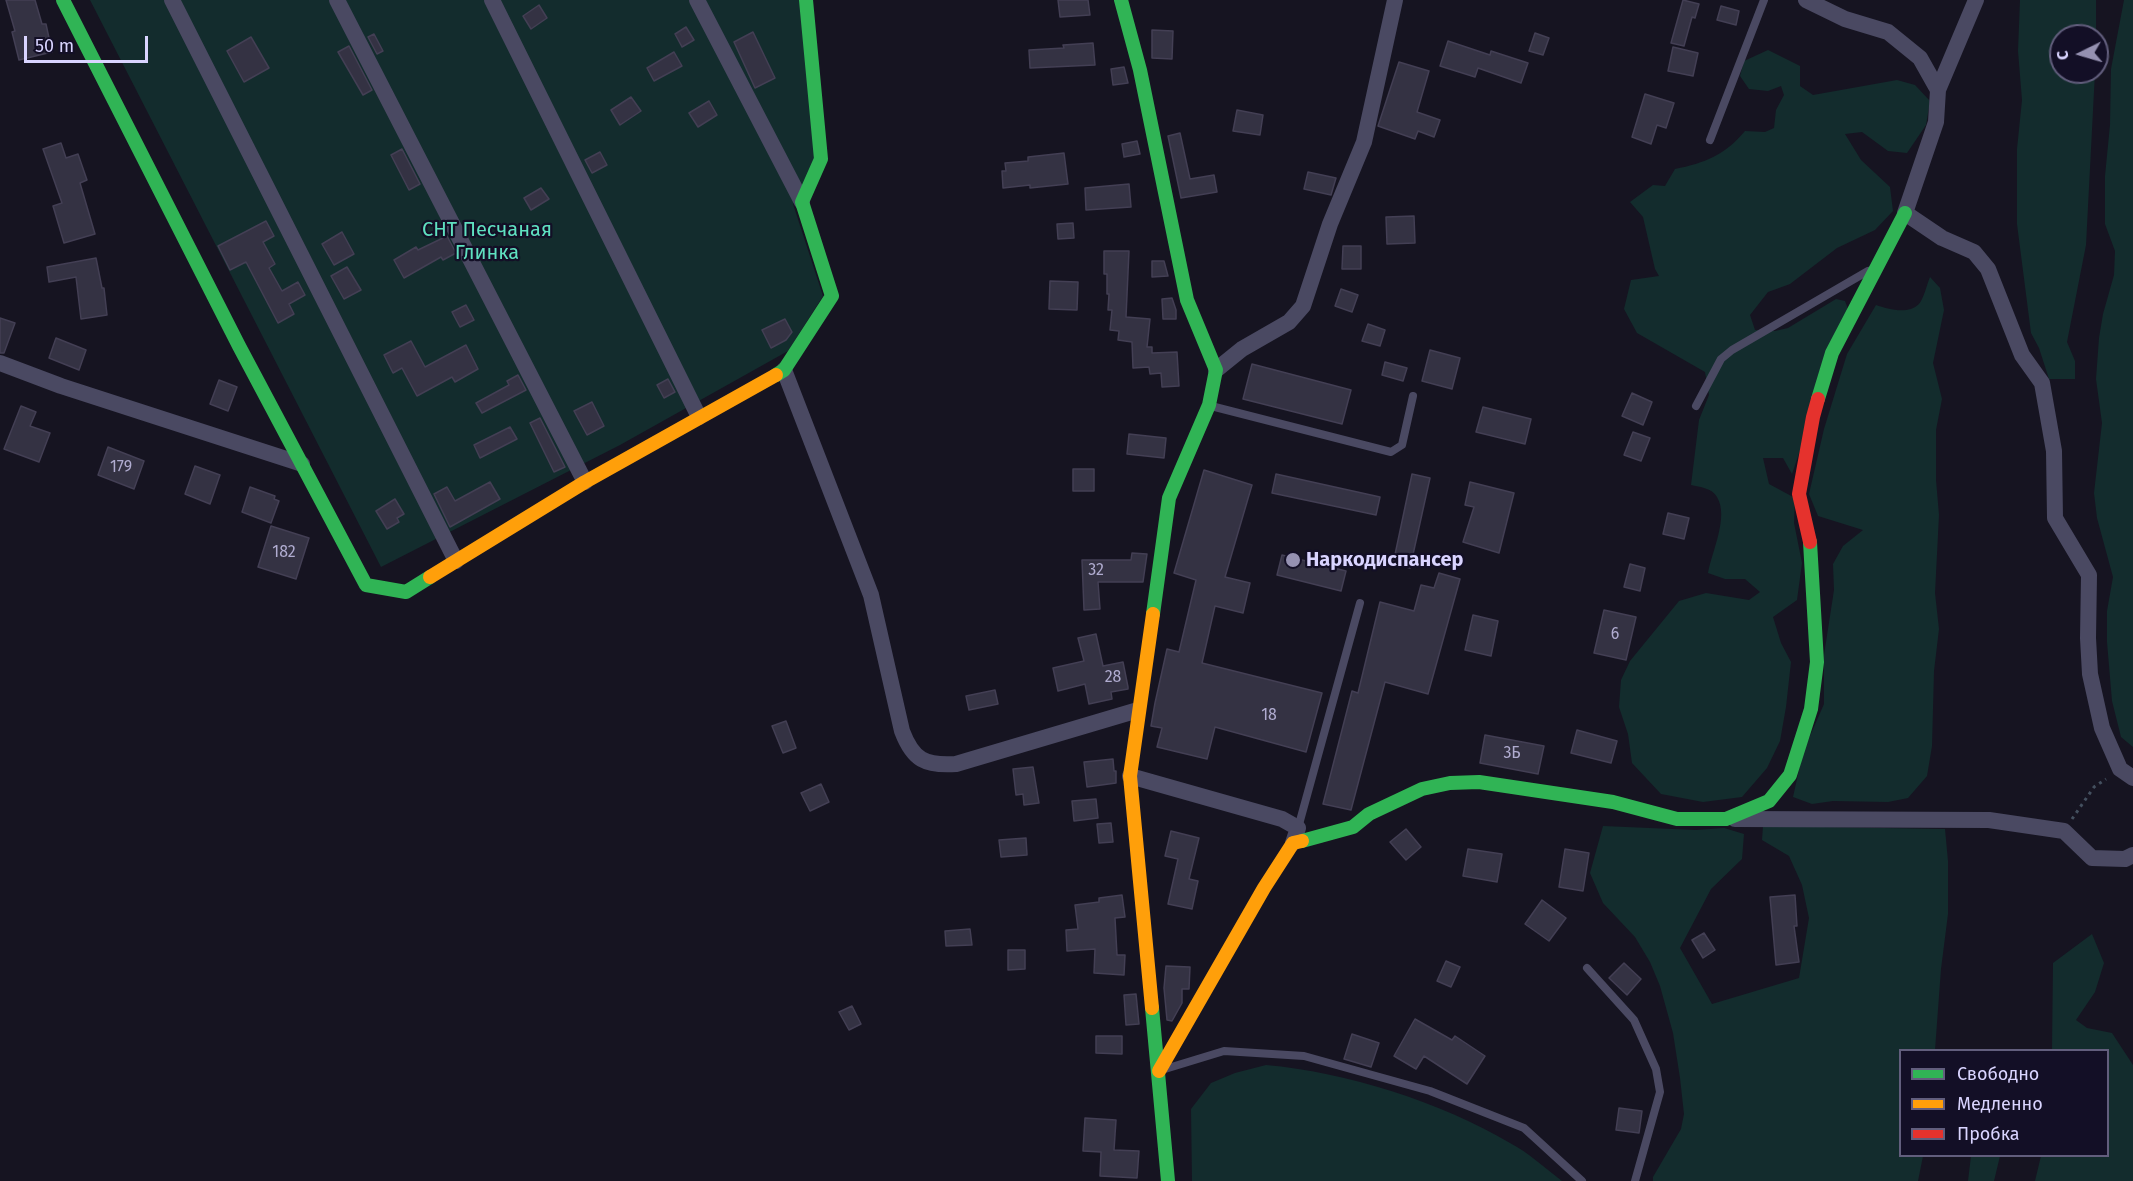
<!DOCTYPE html>
<meta charset="utf-8">
<style>
body{margin:0}
#map{position:relative;width:2133px;height:1181px;overflow:hidden;background:#161421;font-family:"Fira Sans",sans-serif}
canvas{display:block}
.legend{position:absolute;left:1899px;top:1049px;width:210px;height:108px;box-sizing:border-box;background:#130f26;border:2px solid #625e7d;margin:0;padding:8px 10px;list-style:none;font-size:18px;color:#d9d4ff}
.legend li{display:flex;align-items:center;gap:12px;height:30px}
.legend b{width:30px;border:2px solid #625e7d}
.north{position:absolute;left:2049px;top:24px;width:60px;height:60px;box-sizing:border-box;background:#130f26;border:2px solid #625e7d;border-radius:50%;rotate:265deg;font-size:16px;font-weight:700;line-height:24px;text-align:center;color:#d9d4ff}
.north::after{content:'';display:block;margin:auto;width:21px;height:27px;background:#9591b1;clip-path:polygon(50% 0,100% 100%,50% 72%,0 100%)}
.scale{position:absolute;left:24px;top:36px;width:124px;height:27px;box-sizing:border-box;border:3px solid #d9d4ff;border-top:0;padding-left:8px;font-size:18px;line-height:21px;white-space:nowrap;color:#d9d4ff;-webkit-text-stroke:4px #130f26;paint-order:stroke}
</style>
<div id="map">
<canvas width="2133" height="1181"></canvas>
<ul class="legend">
<li><b style="height:8px;background:#30b455"></b>Свободно</li>
<li><b style="height:8px;background:#ff9f0a"></b>Медленно</li>
<li><b style="height:8px;background:#e5322d"></b>Пробка</li>
</ul>
<div class="north">С</div>
<div class="scale">50 m</div>
</div>
<script>
const g = document.querySelector('canvas').getContext('2d');
g.lineJoin = 'round';
function fill(path, color) { g.fillStyle = color; g.fill(path, 'evenodd'); }
function trace(path, color, width, dash) { g.strokeStyle = color; g.lineWidth = width; g.lineCap = dash ? 'butt' : 'round'; g.setLineDash(dash || []); g.stroke(path); }
function label(font, color, halo, rows, align = 'center') {
  g.font = font + ' "Fira Sans",sans-serif'; g.lineWidth = 4.5; g.setLineDash([]); g.textBaseline = 'middle'; g.strokeStyle = halo; g.fillStyle = color; for (const [text, x, y, turn = 0] of rows) {
    g.save(); g.translate(x, y); g.rotate((+turn || 0) * Math.PI / 180); g.textAlign = isNaN(turn) ? turn : align; if (halo) g.strokeText(text, 0, 0); g.fillText(text, 0, 0); g.restore();
  }
}
fill(new Path2D(`
 M90 0H801L815 159 793 204 823 296 788 351 620 445 381 567Z
 M2020 0H2096V36H2061V72H2095L2086 245 2067 342 2075 361V379H2049L2039 348 2031 333 2017 224V149L2022 100 2018 51Z
 M2124 0H2133V747L2121 737 2112 701 2107 642V611L2113 577 2097 518 2094 493 2102 423 2096 379 2099 338 2103 314 2114 275 2115 251 2105 224V176L2110 125 2111 69Z
 M1768 50 1800 66V86L1813 95 1897 80 1915 85 1930 101 1926 125 1907 153 1888 151 1862 132 1845 134 1861 160 1890 187 1893 211 1875 230 1837 248 1790 284 1768 292 1750 315 1755 330 1775 331 1788 328 1836 299 1845 301 1848 309 1792 474 1783 458H1763L1769 484 1795 498 1794 523 1802 563 1797 600 1773 617 1781 643 1791 662 1786 707 1780 741 1767 768 1742 797 1703 802 1661 794 1632 763 1628 734 1619 707 1621 680 1630 661 1679 601 1706 593 1749 600 1760 592 1745 579H1725L1708 573C1712 551 1729 517 1717 497 1712 488 1700 487 1691 485L1699 420 1709 395 1705 372 1637 333 1624 309 1631 280 1659 276 1655 269 1643 217 1630 202 1653 185 1665 186 1675 169C1705 163 1725 155 1745 131L1765 132 1774 128 1776 110 1784 95 1781 86 1768 91 1749 89 1740 76 1744 61Z
 M1930 277 1940 288 1944 310 1933 363 1942 399 1936 430V480L1939 515 1935 593 1939 629 1934 671 1932 746 1927 776 1908 798 1888 802 1833 801 1812 804 1793 797 1803 752 1824 704V655L1834 590 1833 564 1843 546 1863 530 1818 516 1809 494 1824 429 1847 354 1876 305C1888 309 1908 315 1919 304 1924 298 1927 284 1930 277Z
 M1603 826 1696 830 1724 828 1744 834 1742 859 1711 889 1680 948 1712 1004 1799 978 1809 918 1802 885 1789 856 1762 840 1763 826 1945 829 1948 861V914L1941 969 1935 1050H1900V1156H1923L1918 1181H1653V1177L1681 1129 1684 1114 1680 1078 1673 1033 1660 986 1650 962 1635 937 1603 903 1590 873Z
 M2092 934 2104 963 2095 992 2076 1020 2087 1028 2112 1033 2133 1065V1181H2035L2041 1156H2108V1050H2052L2053 963Z
 M1266 1065C1346 1072 1441 1102 1510 1143 1529 1153 1545 1168 1562 1181H1192L1191 1109 1211 1083 1235 1073Z
 M1971 1156H2000L1994 1181H1968Z`), '#132c2d');
const building = new Path2D(`
 M6 0H35L42 24H46L52 52 19 60 12 32 15 31Z
 M1058 0H1088L1090 15 1060 17Z
 M1683 0 1699 4 1695 18 1692 17 1684 46 1671 43Z
 M539 5 547 18 531 29 523 16Z
 M1721 6 1739 11 1736 25 1717 20Z
 M686 27 694 40 682 47 675 34Z
 M1152 30 1173 31 1172 59 1152 58Z
 M753 32 775 78 755 88 734 42Z
 M1535 33 1549 38 1543 55 1529 51Z
 M374 34 383 51 377 54 368 37Z
 M251 37 269 68 244 82 227 51Z
 M1448 41 1490 55 1491 51 1528 63 1521 83 1478 68 1475 77 1440 66Z
 M1093 43 1095 65 1030 68 1029 50 1064 48 1063 45Z
 M349 46 372 90 363 95 338 52Z
 M1673 47 1698 53 1693 76 1668 71Z
 M674 52 682 66 654 81 647 68Z
 M1399 62 1429 71 1417 112 1440 120 1434 137 1418 131 1415 139 1378 126Z
 M1124 67 1128 83 1113 85 1111 69Z
 M1645 94 1674 103 1666 128 1657 125 1651 144 1632 137Z
 M631 97 641 111 620 125 611 110Z
 M709 101 717 115 698 127 689 113Z
 M1237 110 1263 115 1260 135 1233 131Z
 M1180 133 1190 179 1214 175 1217 192 1181 198 1168 136Z
 M1137 141 1140 154 1124 157 1122 144Z
 M61 143 66 158 78 154 87 180 80 183 95 234 64 243 53 206 62 203 43 149Z
 M402 149 420 184 409 190 391 155Z
 M600 152 607 165 592 173 585 160Z
 M1064 153 1068 184 1030 188V185L1003 188 1002 171H1006L1005 163 1028 161V157Z
 M1308 172 1336 178 1331 195 1304 189Z
 M1129 184 1131 207 1086 210 1085 188Z
 M541 188 549 199 531 210 524 198Z
 M1414 216 1415 243 1387 244 1386 217Z
 M266 221 274 236 263 242 275 264 269 268 282 291 298 282 305 295 289 304 294 314 278 323 246 262 230 270 218 246Z
 M1073 223 1074 238 1058 239 1057 224Z
 M342 232 354 254 334 265 322 244Z
 M447 236 456 253 443 260 441 257 404 278 394 260 416 247 418 250Z
 M1343 246H1361V269H1342Z
 M1104 251H1129L1126 317 1150 319 1147 347H1152V353L1177 352 1179 386 1162 387 1161 373 1150 374 1149 367 1133 368 1132 342 1118 340 1119 331 1110 330 1112 310H1108L1109 294H1107V274H1104Z
 M96 258 102 288H104L107 315 81 319 76 277 49 282 47 267Z
 M1152 261H1164L1168 276 1152 277Z
 M347 267 361 290 344 299 331 276Z
 M1050 281 1078 282 1077 310 1049 309Z
 M1341 289 1358 295 1352 312 1335 306Z
 M1172 298 1176 310V319H1163L1162 299Z
 M466 305 474 320 460 327 452 312Z
 M0 318 15 323 4 353H0Z
 M785 319 792 332 786 340 771 348 762 330Z
 M1368 324 1385 330 1380 346 1362 341Z
 M56 338 86 350 79 370 49 358Z
 M411 341 425 367 466 345 478 369 455 382 452 377 417 396 402 368 393 373 384 355Z
 M1430 350 1460 358 1452 389 1422 381Z
 M1385 362 1407 368 1403 381 1382 375Z
 M1252 364 1351 390 1342 424 1243 399Z
 M518 375 526 390 482 413 476 403 509 385 507 381Z
 M668 379 675 392 664 398 657 385Z
 M219 380 237 387 228 411 210 404Z
 M1632 393 1652 402 1643 425 1622 416Z
 M592 402 604 426 587 435 574 411Z
 M21 406 36 412 30 426 50 433 39 462 4 449Z
 M1483 407 1531 419 1525 444 1476 432Z
 M540 418 565 467 554 472 530 423Z
 M510 427 517 439 480 458 474 445Z
 M1633 432 1650 438 1641 461 1624 455Z
 M1129 434 1166 438 1164 458 1127 454Z
 M108 447 144 461 134 489 98 475Z
 M195 466 220 475 210 504 185 494Z
 M1073 469H1094V491H1073Z
 M1204 470 1252 485 1225 577 1250 583 1243 613 1215 606 1202 663 1322 693 1306 752 1215 727 1207 759 1157 747 1162 728 1151 726 1155 703 1167 649 1179 652 1196 580 1174 573Z
 M1276 474 1380 497 1376 515 1272 493Z
 M1412 474 1430 478 1410 568 1393 564Z
 M490 482 500 499 450 527 434 494 447 487 455 501Z
 M1470 482 1514 493 1499 553 1463 542 1474 507 1465 505Z
 M250 487 275 496 274 499 279 501 271 523 242 512Z
 M395 499 404 514 397 518 399 522 387 529 376 511Z
 M1668 513 1689 518 1684 539 1663 534Z
 M271 526 309 538 296 579 258 567Z
 M1132 553 1147 554 1143 582H1098L1100 609 1084 610 1082 560H1131Z
 M1282 555 1346 571 1341 591 1277 575Z
 M1630 564 1645 568 1640 591 1624 587Z
 M1439 573 1460 579 1428 694 1385 682 1351 810 1323 804 1352 691 1358 693 1380 602 1414 611 1421 585 1434 588Z
 M1604 610 1636 617 1626 660 1594 653Z
 M1473 615 1498 621 1491 656 1465 650Z
 M1096 634 1103 666 1123 662 1128 687V689L1111 692 1112 699 1089 704 1085 684 1058 691 1053 668 1084 661 1078 638Z
 M995 690 998 704 969 710 966 696Z
 M786 721 796 748 783 753 772 726Z
 M1577 730 1617 741 1611 763 1571 753Z
 M1485 735 1544 746 1538 774 1480 763Z
 M1113 759 1114 771H1116V783L1087 787 1084 762Z
 M1033 767 1039 803 1024 805 1023 794 1016 795 1013 769Z
 M821 784 829 802 810 811 801 793Z
 M1096 799 1098 818 1074 821 1072 801Z
 M1111 823 1113 842 1099 843 1097 824Z
 M1406 829 1421 847 1406 860 1390 842Z
 M1171 831 1199 838 1189 879 1198 881 1192 909 1168 904 1178 859 1165 856Z
 M1026 838 1027 855 1001 857 999 840Z
 M1468 849 1502 854 1497 882 1463 876Z
 M1565 849 1589 853 1583 891 1559 887Z
 M1122 895 1125 917 1115 918 1117 955H1125L1124 975 1094 973 1095 949 1067 951 1066 930 1078 929 1075 905 1099 902V898Z
 M1795 895 1797 926H1794L1799 962 1776 965 1770 897Z
 M1542 900 1566 918 1549 941 1525 924Z
 M970 929 972 945 946 946 945 931Z
 M1704 933 1715 950 1703 958 1692 940Z
 M1008 950H1025V969L1008 970Z
 M1446 961 1460 967 1451 987 1437 981Z
 M1624 963 1641 979 1627 995 1609 978Z
 M1166 966 1190 967 1189 989H1182V1003L1172 1021 1167 1020 1164 988Z
 M1136 994 1139 1024 1126 1025 1124 995Z
 M852 1006 861 1024 849 1030 839 1012Z
 M1415 1019 1452 1040 1455 1036 1485 1056 1467 1084 1424 1056 1416 1069 1394 1056Z
 M1352 1034 1379 1043 1371 1067 1344 1059Z
 M1096 1036H1122V1054L1096 1053Z
 M1619 1108 1642 1111 1639 1133 1616 1130Z
 M1085 1118 1116 1120 1114 1150 1139 1151 1137 1178 1100 1176 1101 1152 1083 1151Z`);
fill(building, '#343243');
trace(building, '#433f54', 1.5);
trace(new Path2D(`
 M2072 819 2094 787 2106 779`), '#44505f', 3, [3, 4.5]);
trace(new Path2D(`
 M1710 140 1764 0
 M1211 406 1391 452 1402 445 1413 396
 M1696 406 1721 359 1732 350 1868 271
 M1298 828 1360 603
 M1587 968 1634 1020 1656 1069 1660 1092 1635 1181
 M1165 1069 1224 1051 1304 1056 1430 1091 1524 1128 1582 1181`), '#4a4962', 8);
trace(new Path2D(`
 M172 0 456 561
 M337 0 585 482
 M492 0 699 417
 M697 0 802 202
 M1806 0 1845 19 1888 32 1920 58 1938 90 1936 122 1905 213 1942 238 1974 252 1988 269 2022 355 2042 383 2054 451 2055 518 2089 575 2088 638 2090 674 2102 728 2120 769 2133 778
 M1938 90 1976 0
 M0 363 61 386 302 464
 M784 370 871 595 902 731C913 760 925 766 956 764L1138 710
 M1216 370 1242 349 1289 322 1303 306 1330 224 1364 142 1395 0
 M1130 776 1282 819 1298 828 1293 843
 M1735 819 1989 820 2064 831 2092 858 2125 859 2133 855`), '#4a4962', 16);
trace(new Path2D(`
 M63 0 239 346 366 585 406 592 430 577
 M1121 0 1140 70 1187 300 1216 370 1209 405 1169 498 1153 614
 M776 375 784 370 832 296 802 202 821 159 806 0
 M1818 399 1832 353 1905 213
 M1302 841 1353 827 1369 814 1422 789 1450 783 1479 782 1613 802 1677 819H1726L1769 801 1790 775 1811 709 1817 662 1810 542
 M1152 1008 1168 1181`), '#30b455', 14);
trace(new Path2D(`
 M430 577 585 482 776 375
 M1152 1008 1130 776 1153 614
 M1159 1071 1264 888 1293 843 1302 841`), '#ff9f0a', 14);
trace(new Path2D(`
 M1810 542 1799 494 1813 417 1818 399`), '#e5322d', 14);
for (const [x, y, r, color] of [
 [1293,560,8,"#9591b1"]
]) { const dot = new Path2D(); dot.arc(x, y, r, 0, 2 * Math.PI); g.fillStyle = color; g.fill(dot); trace(dot, '#130f26', 2); }
label('16px', '#b0acd0', null, [
 ["179",121,468],
 ["182",284,553],
 ["32",1096,571],
 ["6",1615,635],
 ["28",1113,678],
 ["18",1269,716],
 ["3Б",1512,754]
]);
label('20px', '#5fe0c0', '#130f26', [
 ["СНТ Песчаная",487,230],
 ["Глинка",487,253]
]);
label('bold 20px', '#d9d4ff', '#130f26', [
 ["Наркодиспансер",1306,560]
], 'left');
</script>
